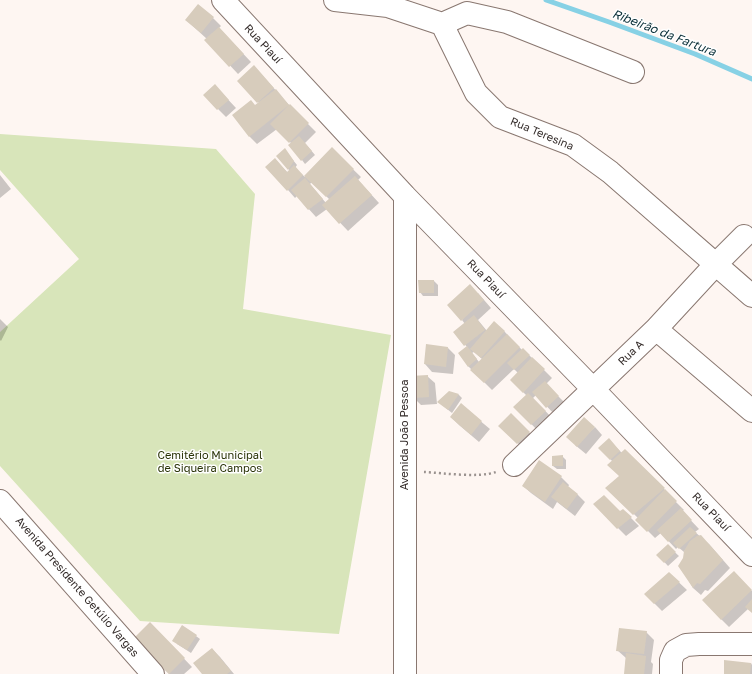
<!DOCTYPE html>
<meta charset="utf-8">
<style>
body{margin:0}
canvas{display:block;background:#fef6f2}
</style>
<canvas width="752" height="674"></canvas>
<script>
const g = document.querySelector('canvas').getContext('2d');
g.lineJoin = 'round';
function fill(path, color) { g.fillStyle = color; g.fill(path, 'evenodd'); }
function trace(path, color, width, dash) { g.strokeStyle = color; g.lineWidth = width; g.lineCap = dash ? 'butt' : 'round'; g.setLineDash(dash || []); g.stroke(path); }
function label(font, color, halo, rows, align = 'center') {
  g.font = font + ' "Golos Text",sans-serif'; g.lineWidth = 3; g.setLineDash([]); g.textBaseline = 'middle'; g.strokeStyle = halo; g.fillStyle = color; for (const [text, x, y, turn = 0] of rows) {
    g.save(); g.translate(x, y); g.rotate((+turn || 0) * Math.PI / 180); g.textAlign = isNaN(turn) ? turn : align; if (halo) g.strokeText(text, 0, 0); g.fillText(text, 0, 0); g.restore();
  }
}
fill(new Path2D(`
 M0 134 216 149 255 194 243 309 391 335 339 634 140 621 0 466V332L79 259 0 170Z`), '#d8e5ba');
fill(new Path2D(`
 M213 18 221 26 219 28 251 62 238 74 206 40 207 39 186 20Z
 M261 74 290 106 316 132 305 143 315 155 305 164 302 160 292 144 277 129 257 144 250 137 233 115 256 106 259 103 238 81Z
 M222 93 236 108 226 117 204 95Z
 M332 149 361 177 358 180 379 203 348 231 327 209 316 217 297 196 295 198 288 190 275 159 288 173 290 171 277 156 285 150 297 165 295 168 305 177ZM312 182 330 200 326 203 310 184Z
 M0 175 11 189 0 198Z
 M434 281 438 285V296H423L420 292Z
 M478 293 491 308 478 320 487 331H504L522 350 523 349 552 378 546 384 566 404 555 415 536 395 533 398 553 419 539 432 515 407 527 396 511 380 518 373 514 369 492 390 468 366 467 347 454 332 465 324 462 320ZM474 352 482 359 479 362 472 353Z
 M0 319 8 327 1 341 0 340Z
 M448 348 455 355 453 374 432 372 425 364Z
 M427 376 435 383 437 404 421 405 413 397Z
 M450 392 459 395 462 398 452 413 442 405Z
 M461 405 490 429 479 442 459 425 451 417Z
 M511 415 537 440 526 451 500 426Z
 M595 427 602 435 586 454 575 445Z
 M609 440 622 453 625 450 675 500V501L684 510 682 511 699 529 695 532 709 544 730 568 708 591 705 590 701 595 693 588 680 566 684 558 685 550 684 552 678 547 676 549 661 533 655 538 637 520 638 518 607 488 620 476 613 462 600 448Z
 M562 456 566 460V469H557L553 466Z
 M539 462 561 477 569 485 568 487 578 495 585 502 575 516 557 502 553 509 531 493 523 486Z
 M594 504 620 513 623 510 639 526 626 536Z
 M668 546 679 556 668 566 658 555Z
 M669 573 687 590 662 611 645 594Z
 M741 580 752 591V612L748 609 729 627 721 619Z
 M150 623 192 667 184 674H169L135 639Z
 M646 632 654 640 651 662 653 664 652 674H625L626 658 617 650Z
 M196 636 200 639 191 653 177 644Z
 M212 649 220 657 234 674H204Z
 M751 663 752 665V674H725Z`), '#0003');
trace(new Path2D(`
 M546 0 609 22 695 54 752 79`), '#87d1e5', 5);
fill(new Path2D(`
 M198 4 214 17 201 33 185 20Z
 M219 27 244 54 229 67 204 40Z
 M254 65 274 88 257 103 237 81Z
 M215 84 229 100 217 110 203 95Z
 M276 89 289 105 249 137 232 115 251 100 255 105Z
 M290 104 309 123 289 143 270 124Z
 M299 136 312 151 301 161 288 145Z
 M332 147 354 169 326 197 304 176Z
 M285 148 294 161 288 170 276 156Z
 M275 158 287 172 294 165 303 175 287 191 265 167Z
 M355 176 372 195 339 224 322 205Z
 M305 178 323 199 308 210 291 190Z
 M418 280H434V293H419Z
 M470 284 484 300 461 321 447 305Z
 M474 315 485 330 464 346 453 332Z
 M494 321 505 331 481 358 470 349Z
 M507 334 520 347 484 383 470 370Z
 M426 344 448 347 446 367 424 364Z
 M467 346 477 359 468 367 458 353Z
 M523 348 530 355 514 370 507 363Z
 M532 357 545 369 523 393 510 380Z
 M428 375 429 397 412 398 410 376Z
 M545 381 559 396 546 408 532 392Z
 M449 391 459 394 448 410 437 402Z
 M528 393 546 411 531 425 513 407Z
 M461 403 482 421 471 435 450 417Z
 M511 413 530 432 517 444 498 426Z
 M584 417 595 427 577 447 566 437Z
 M609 438 620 451 610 460 598 448Z
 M625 449 665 488 633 515 605 488 619 476 607 465Z
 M563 455V466H552V456Z
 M539 460 562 476 545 502 522 486Z
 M563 482 578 494 567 509 551 497Z
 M665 489 677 501 647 532 635 520Z
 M604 495 620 511 623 509 632 517 617 529 593 504Z
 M681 508 692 520 668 542 657 530Z
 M690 527 697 533 679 549 673 543Z
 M701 535 723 560 700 584 697 583 693 588 678 566 683 558 684 551 690 541 697 536Z
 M668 544 676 552 664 563 656 555Z
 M734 571 752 590 721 620 702 600Z
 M669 572 680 582 654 604 644 594Z
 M752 599V613L745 607Z
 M150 622 185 658 169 674 133 639Z
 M182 625 197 635 187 650 172 641Z
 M619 628 647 631 644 654 616 651Z
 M212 648 231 671 227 674H202L193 663Z
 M626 653 646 656 644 674H624Z
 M724 660 751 663 750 674H724Z`), '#d7ccbc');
const minor = new Path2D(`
 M223 0 405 196 593 389 752 555
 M335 0 388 6 442 24 476 93 500 117 573 145 610 172 752 296
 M442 24 467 13 507 22 633 72
 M656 329 752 411
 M514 465 656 329 716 264 744 236
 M0 501 153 674
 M405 674V196
 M671 674V660L675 651 686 645 699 644H752`);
trace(minor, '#897770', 24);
trace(new Path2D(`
 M424 472C443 473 479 478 496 472`), '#9a928f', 2.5, [2, 3]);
trace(minor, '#fff', 22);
label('11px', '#352d2b', '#fff', [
 ["Rua Piauí",263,44,47],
 ["Rua Teresina",542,134,23],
 ["Rua Piauí",486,279,46],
 ["Rua A",631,353,-44],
 ["Avenida João Pessoa",405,435,-90],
 ["Rua Piauí",711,512,46],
 ["Avenida Presidente Getúlio Vargas",77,587,49]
]);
label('11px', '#2a3408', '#fff', [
 ["Cemitério Municipal",210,456],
 ["de Siqueira Campos",210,469]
]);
label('italic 12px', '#0b3039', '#fff', [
 ["Ribeirão da Fartura",664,33,21]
]);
</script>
